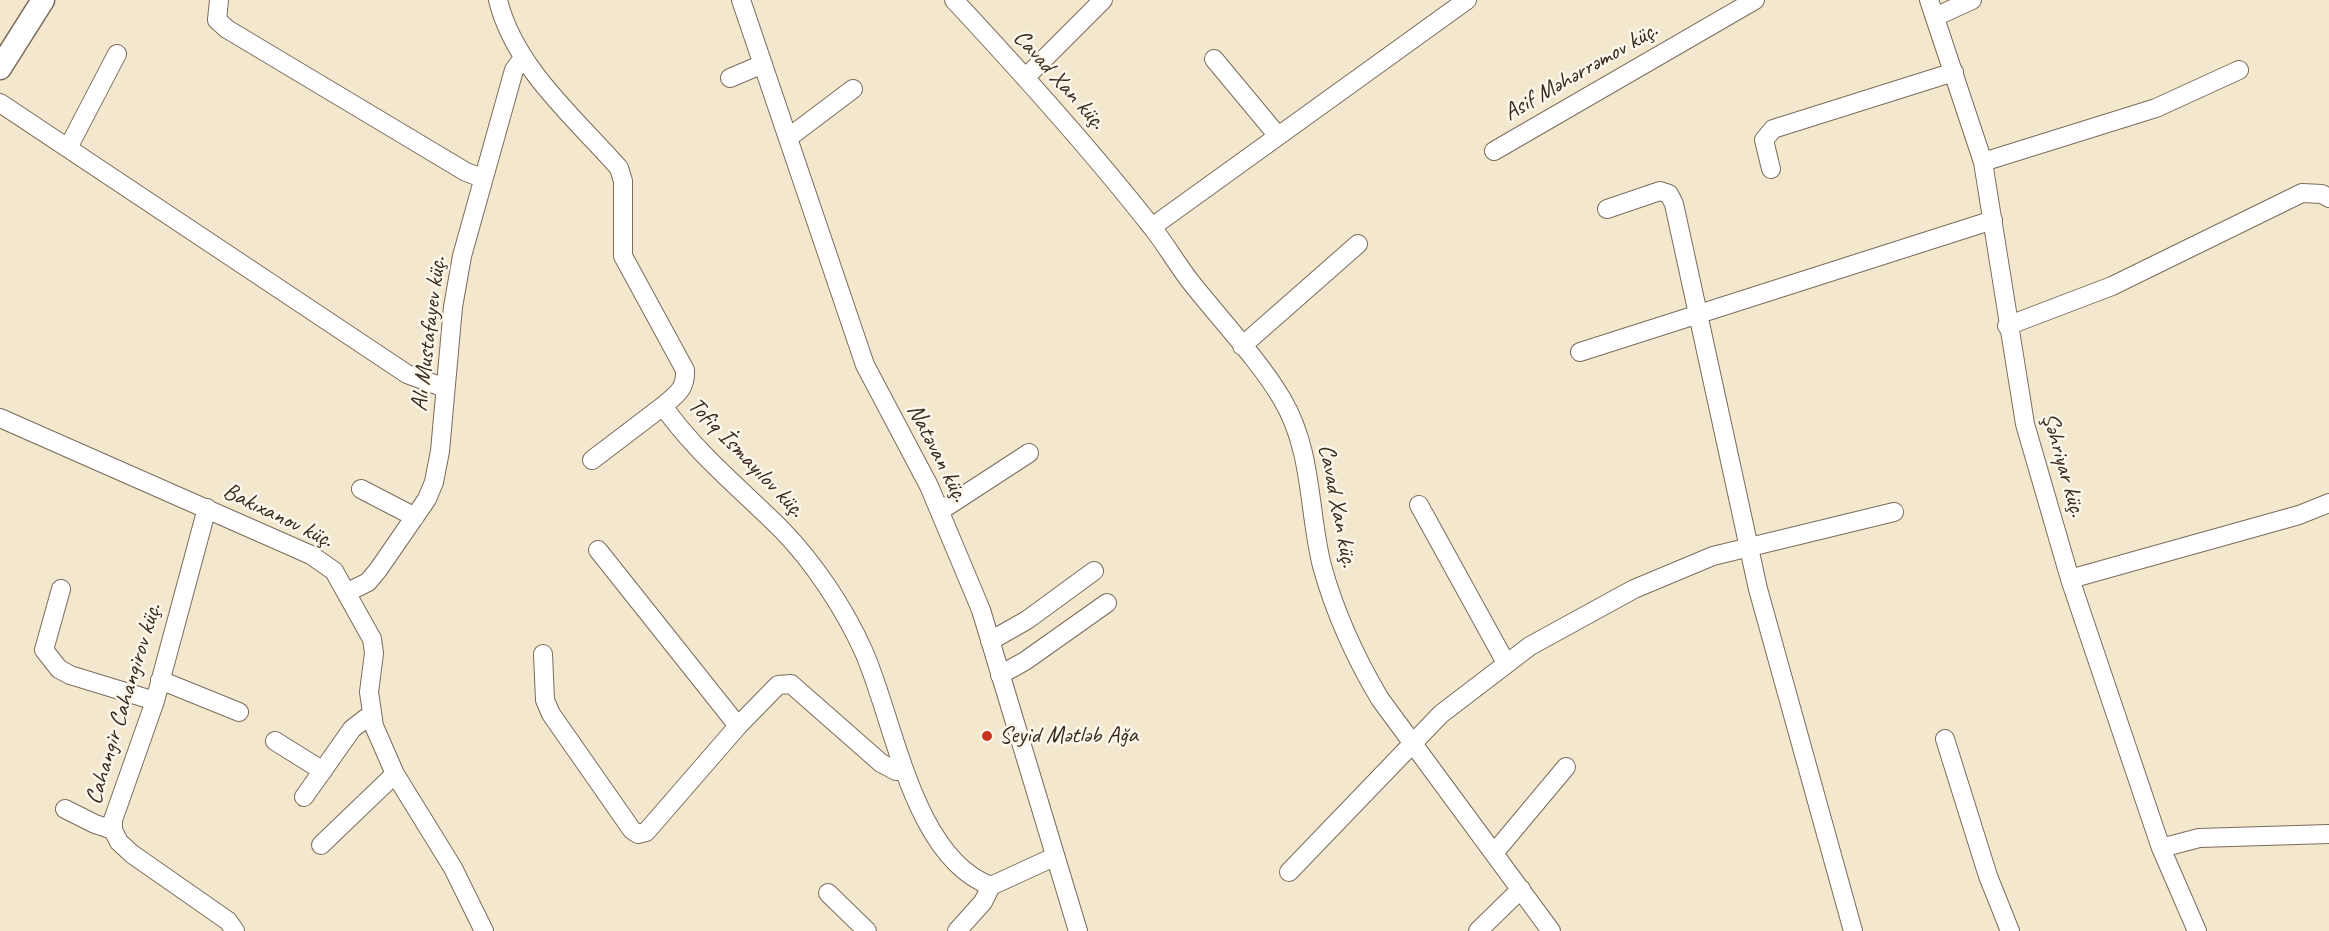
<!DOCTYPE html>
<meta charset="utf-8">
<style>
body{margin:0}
canvas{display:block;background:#f3e7ce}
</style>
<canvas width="2329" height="931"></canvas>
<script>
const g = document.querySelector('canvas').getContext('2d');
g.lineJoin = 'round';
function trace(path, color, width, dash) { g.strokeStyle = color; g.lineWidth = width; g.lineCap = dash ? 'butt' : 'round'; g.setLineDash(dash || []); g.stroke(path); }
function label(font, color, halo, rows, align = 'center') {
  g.font = font + ' Caveat,sans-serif'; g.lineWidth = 5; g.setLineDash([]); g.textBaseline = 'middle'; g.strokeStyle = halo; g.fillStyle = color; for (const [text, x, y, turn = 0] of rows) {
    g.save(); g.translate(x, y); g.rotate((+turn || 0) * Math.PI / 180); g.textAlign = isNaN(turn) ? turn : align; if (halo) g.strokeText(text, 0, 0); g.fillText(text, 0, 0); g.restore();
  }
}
const minor = new Path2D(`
 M219 0 217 20 227 29 466 172 482 178
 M498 0C514 67 575 118 619 168L623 181V256L685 370C686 389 677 394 663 406 697 454 741 489 782 530 814 563 844 608 863 650 894 718 912 857 991 886L1054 857
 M741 0 865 365 929 486 981 610 1078 931
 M954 0C1022 73 1089 147 1151 226 1165 243 1176 263 1190 281 1219 318 1259 360 1282 399 1313 451 1308 510 1322 566 1335 613 1355 657 1380 699L1551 931
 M1929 0 1983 162 2025 424 2070 579 2161 848 2197 931
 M1937 16 1972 0
 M1214 59 1278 136
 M730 78 763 64
 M1025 78 1103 0
 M0 103 407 374 445 388
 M788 138 853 89
 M68 148 117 54
 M1494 151 1755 0
 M1983 162 2156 108 2239 70
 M1771 169 1764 140 1773 129 1954 72
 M1607 209 1660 191 1669 194 1674 204 1758 589 1853 931
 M1152 227 1467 0
 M2007 326 2112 286 2302 193 2322 194 2329 198
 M1242 346 1358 244
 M1580 352 1993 220
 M0 418 311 555 334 571 372 639 374 653 369 692 374 726 395 774 453 868 484 931
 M592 460 663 406
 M361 489 415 517
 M1419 505 1506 663
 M207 508 155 701 113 820V830L119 842 132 854 228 921 235 931
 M940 511 1029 453
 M598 550 738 726
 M2070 579 2299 515 2329 503
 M61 589 44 650 59 669 70 675 155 701
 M348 592 368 582 378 570 427 499 434 482 440 451 453 307 462 256 514 70 523 58
 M990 641 1027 620 1094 571
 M543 654 545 700 551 714 632 830 638 834 646 832 653 824 738 726 778 685 791 684 881 763 896 771 903 770
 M1000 675 1025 661 1107 603
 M160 680 239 712
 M1945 739 1988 876 2010 931
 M275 741 323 771
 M304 797 352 729 370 715
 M65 809 95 824 113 830
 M321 845 395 774
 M2161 848 2199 838 2329 834
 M1495 852 1566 767
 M1289 872 1441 714 1530 646 1634 589 1713 556 1894 512
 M828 893 867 931
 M957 931 983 902 991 886
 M1478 931 1521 889`);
const tertiary = new Path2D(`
 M0 68 43 0`);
trace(minor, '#7b6c5c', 20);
trace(tertiary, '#7b6c5c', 25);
trace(minor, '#fff', 18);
trace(tertiary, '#fff', 22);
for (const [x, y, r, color] of [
 [987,736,6,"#c8321e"]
]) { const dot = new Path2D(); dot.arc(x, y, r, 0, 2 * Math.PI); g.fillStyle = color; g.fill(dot); trace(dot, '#fbf7ec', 2); }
label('24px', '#3b2a1e', '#fbf7ec', [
 ["Asif Məhərrəmov küç.",1581,72,-30],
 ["Cavad Xan küç.",1059,80,48],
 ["Alı Mustafayev küç.",429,334,-83],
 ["Natəvan küç.",937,453,63],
 ["Tofiq İsmayılov küç.",746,458,46],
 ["Şəhriyar küç.",2063,465,74],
 ["Cavad Xan küç.",1337,506,79],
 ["Bakıxanov küç.",278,516,26],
 ["Cahangir Cahangirov küç.",124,704,-73]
]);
label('24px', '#3b2a1e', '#fbf7ec', [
 ["Seyid Mətləb Ağa",999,736]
], 'left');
</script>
